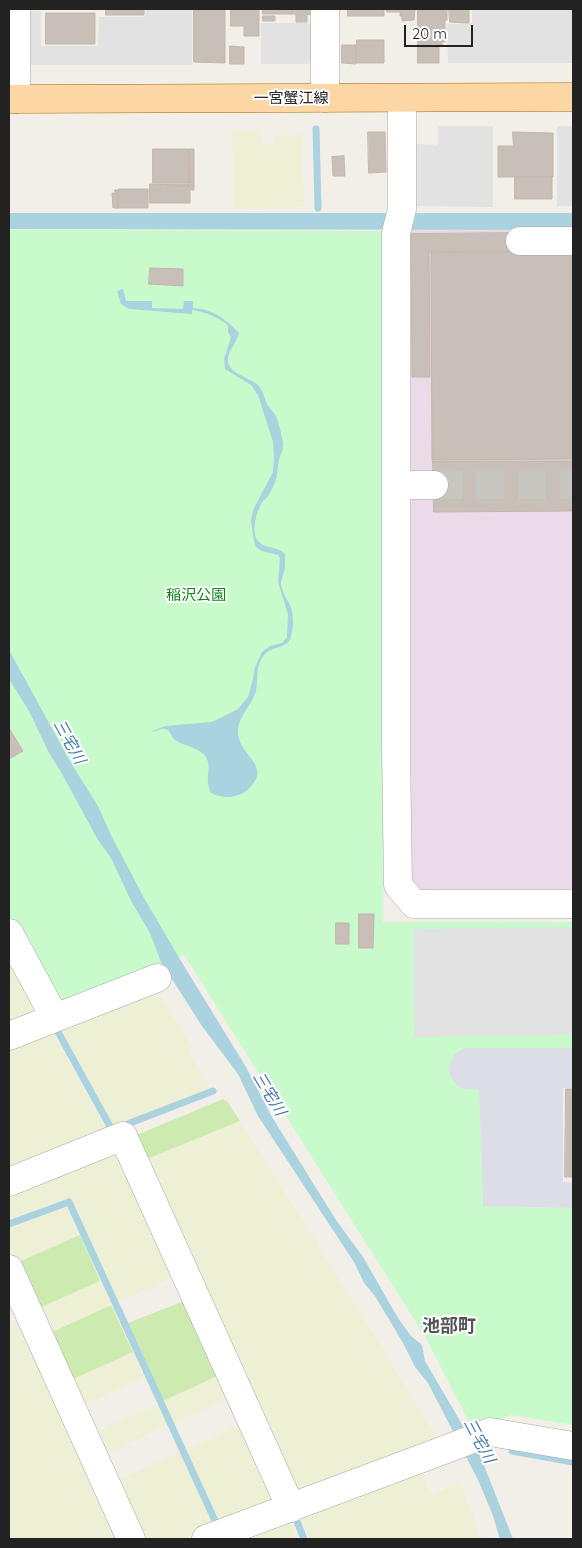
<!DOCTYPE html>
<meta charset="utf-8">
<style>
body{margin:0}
#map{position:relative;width:582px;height:1548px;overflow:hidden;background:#f2efe9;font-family:Quicksand,sans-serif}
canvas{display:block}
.frame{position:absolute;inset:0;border:10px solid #222;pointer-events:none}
.scale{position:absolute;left:404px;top:25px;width:69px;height:22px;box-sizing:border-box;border:2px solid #222;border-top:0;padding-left:6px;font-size:15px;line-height:18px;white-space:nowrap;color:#222;-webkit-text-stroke:4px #fff;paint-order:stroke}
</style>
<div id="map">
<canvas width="582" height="1548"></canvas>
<div class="frame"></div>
<div class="scale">20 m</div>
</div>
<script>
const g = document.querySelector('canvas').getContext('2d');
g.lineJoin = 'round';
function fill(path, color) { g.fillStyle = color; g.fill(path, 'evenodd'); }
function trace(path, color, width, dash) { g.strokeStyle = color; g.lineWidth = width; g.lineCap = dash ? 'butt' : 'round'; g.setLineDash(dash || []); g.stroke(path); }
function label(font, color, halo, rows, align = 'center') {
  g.font = font + ' Quicksand,"Noto Sans JP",sans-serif'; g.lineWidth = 4; g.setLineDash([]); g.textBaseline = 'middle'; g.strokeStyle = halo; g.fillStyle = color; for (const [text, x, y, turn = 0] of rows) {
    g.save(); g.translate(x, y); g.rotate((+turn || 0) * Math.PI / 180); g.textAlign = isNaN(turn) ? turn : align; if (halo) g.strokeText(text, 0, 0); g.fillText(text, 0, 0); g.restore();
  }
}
fill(new Path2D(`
 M411 229 573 230V892H418L411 887Z`), '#ebdbe8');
fill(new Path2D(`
 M261 131 262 146 275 145V136L302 135 304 207 234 209 232 132Z
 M9 951 38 1005 34 1015 9 1025Z
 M147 994 161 997 193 1048 189 1051 210 1088 113 1127 61 1027Z
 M51 1030 110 1135 9 1175V1047Z
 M240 1121 367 1323 440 1444 297 1497 142 1161Z
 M119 1145 179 1275 119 1302 71 1198 9 1221V1188Z
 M66 1206 80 1235 16 1263 9 1249V1229Z
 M100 1281 111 1305 48 1334 37 1309Z
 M9 1325H25L123 1539H9Z
 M133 1352 144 1378 81 1407 69 1381Z
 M224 1373 234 1395 173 1423 163 1401Z
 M158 1404 168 1425 104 1455 94 1433Z
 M246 1421 281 1498 222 1526 185 1450Z
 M180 1452 215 1529 187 1539H143L116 1481Z
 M418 1467 431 1495 460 1482 469 1505 481 1539H309L299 1511Z
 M288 1516 297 1539H226Z`), '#eef0d5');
fill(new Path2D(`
 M223 1099 228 1102 240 1121 142 1161 132 1137Z
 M80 1235 100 1281 37 1309 16 1263Z
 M189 1299 224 1373 163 1401 128 1323Z
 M111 1305 133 1352 69 1381 48 1334Z`), '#cdebb0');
fill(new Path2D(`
 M9 230 383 231V922H573V1048H464L479 1089 483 1206 573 1208V1425L511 1415 473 1430 426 1338 184 955 58 1008 9 917Z`), '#c8facc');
fill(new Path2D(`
 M146 9H192V65H24V11H41V46H98L99 17H145Z
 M472 9H573V63H448L447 24 472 23Z
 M261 23H316L315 57 308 64H261Z
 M438 126H493V207L416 206V144L438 145Z
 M557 126H573V206H557Z
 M573 927V1035L414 1037 413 929Z`), '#e2e2e2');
fill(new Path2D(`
 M464 1048H573V1088H563V1182H573V1208L483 1206 479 1090 461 1088 454 1082 449 1074V1065L454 1055Z`), '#dddde8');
fill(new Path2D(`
 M9 213H573V230L9 229Z
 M123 289 126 301H152V308L183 309 184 301H193V308C215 310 224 318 239 333 238 341 224 355 229 365 233 374 249 378 257 384 263 390 264 397 267 404 269 408 272 410 274 413 279 420 281 434 283 442 284 450 281 453 279 460 277 468 278 475 275 482 273 487 271 492 268 496 266 499 262 501 261 504 256 513 251 533 258 541 264 549 278 546 285 554 285 558 285 562 285 566 285 572 281 578 281 584 282 592 287 599 290 605 294 615 294 629 290 639 286 649 272 646 265 654 253 669 260 680 255 694 250 707 238 717 238 732 238 752 264 763 256 779 247 797 228 801 211 793 205 779 210 773 208 762 205 748 185 747 175 740 171 737 170 729 165 729 162 728 156 731 153 732L152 731 165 726 212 722 238 709 248 697 252 683 255 667 262 652 270 646 282 643 287 637 288 614 278 582 280 558 278 555 262 551 256 547 254 541 251 521 253 510 273 472 274 457 273 442 258 395 251 385 225 369 224 359 231 337 228 332V325C217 317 206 312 192 310V314L129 309 121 304 117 291Z
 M9 650 71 763 98 806 111 835 144 898 181 961 246 1067 272 1117 336 1220 363 1257 398 1318 411 1336 422 1345 425 1361 480 1455 513 1539H500L492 1513 478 1480 428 1383 415 1367 403 1343 375 1296 364 1283 354 1262 258 1116 238 1074 202 1026 161 962 150 933 131 901 111 858 98 840 61 772 49 753 29 711 9 679Z`), '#aad3df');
trace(new Path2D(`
 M316 129 318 208
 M57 1030 112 1130 213 1091
 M9 1224 69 1202 217 1525
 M512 1451 573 1462
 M294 1514 304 1539`), '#aad3df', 7);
const building = new Path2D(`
 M106 9H144V15H106Z
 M194 9H225V63L194 62Z
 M231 9H259V36H244V26H231Z
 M263 9H310V15L307 14V22H296V14H263Z
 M348 9H384V16H348Z
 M387 9H415L414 20 402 21V16H400V12H387Z
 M418 9H447V20H445V42H442V46H418Z
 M449 9H469V23L450 22Z
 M46 13H95V44H46Z
 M263 16H275V21H263Z
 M357 40H384V63H357Z
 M342 45H356V64L342 63Z
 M230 46 244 47V64H230Z
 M418 47H439V63H418Z
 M368 132H385L386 172 369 173Z
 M513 132 553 133V177H498V146H513Z
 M153 149H188L189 183H153Z
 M189 149H194V190H191V186H165V184H189Z
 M344 156 345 176H333L332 157Z
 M515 177H552V199H515Z
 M150 184H164V187L190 186V203H150Z
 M119 189H148V208H118Z
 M115 190H118V208H113L112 193H115Z
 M514 233V252H429L430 377H412L411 234Z
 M573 252V459L432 460 431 253Z
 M150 268 183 269V286L149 284Z
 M433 461H573V511L434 512Z
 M9 728 23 751 9 759Z
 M359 914H374L373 948H359Z
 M336 923H349V944H336Z
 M566 1089H573V1177H565Z`);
fill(building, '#c7bfb8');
trace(building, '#c4b6ab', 1);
trace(new Path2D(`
 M434 485H573`), '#c8c6c1', 28, [28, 14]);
const minor = new Path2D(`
 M16 9V99
 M325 98V9
 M402 98V209L396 233V749L398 885 414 904H573
 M520 241H573
 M396 485H434
 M9 933 55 1018
 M9 1036 157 978
 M9 1182 123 1136 291 1508
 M9 1269 131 1539
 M206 1539 452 1447 490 1432 573 1446`);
const major = new Path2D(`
 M9 99 573 97`);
trace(minor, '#a9a9a9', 29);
trace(major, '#a06b00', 29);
trace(minor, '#fff', 28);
trace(major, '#fcd6a4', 28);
label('15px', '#222', '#fff', [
 ["一宮蟹江線",291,98]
]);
label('15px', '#0c8416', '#fff', [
 ["稲沢公園",196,595]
]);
label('italic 16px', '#4a7aab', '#fff', [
 ["三宅川",69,742,61],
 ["三宅川",269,1094,59],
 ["三宅川",479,1441,62]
]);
label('bold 18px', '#555', '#fff', [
 ["池部町",449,1327]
]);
</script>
